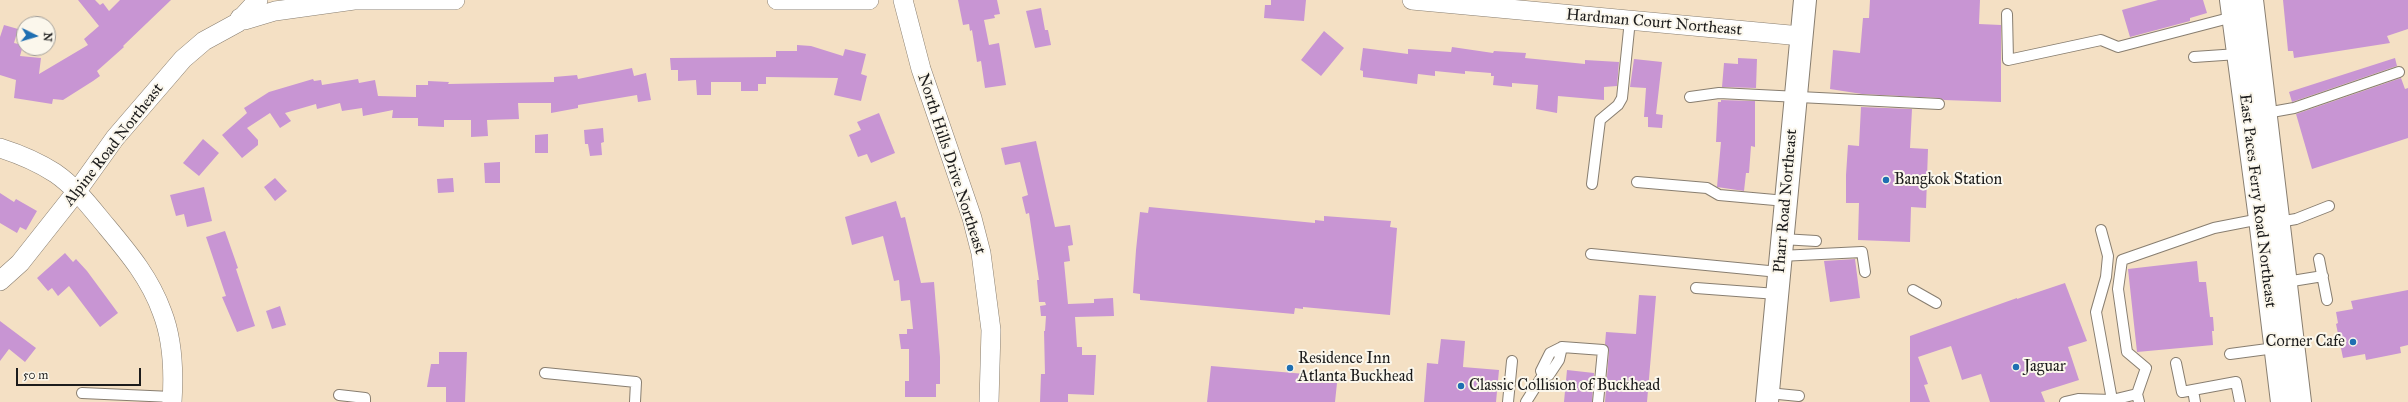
<!DOCTYPE html>
<style>
body{margin:0}
#map{position:relative;width:2408px;height:402px;overflow:hidden;background:#f4e0c4;font-family:"IM FELL Great Primer",serif}
canvas{display:block}
.north{position:absolute;left:16px;top:16px;width:40px;height:40px;box-sizing:border-box;background:#fbf7ec;border:1px solid #a29f99;border-radius:50%;rotate:95deg;font-size:11px;font-weight:700;line-height:16px;text-align:center;color:#1c1c1c}
.north::after{content:'';display:block;margin:auto;width:14px;height:18px;background:#1f6fb2;clip-path:polygon(50% 0,100% 100%,50% 72%,0 100%)}
.scale{position:absolute;left:16px;top:368px;width:125px;height:18px;box-sizing:border-box;border:2px solid #1c1c1c;border-top:0;padding-left:5px;font-size:12px;line-height:14px;white-space:nowrap;color:#1c1c1c;-webkit-text-stroke:3px #fbf7ec;paint-order:stroke}
</style>
<div id="map">
<canvas width="2408" height="402"></canvas>
<div class="north">N</div>
<div class="scale">50 m</div>
</div>
<script>
const g = document.querySelector('canvas').getContext('2d');
g.lineJoin = 'round';
function fill(path, color) { g.fillStyle = color; g.fill(path, 'evenodd'); }
function trace(path, color, width, dash) { g.strokeStyle = color; g.lineWidth = width; g.lineCap = dash ? 'butt' : 'round'; g.setLineDash(dash || []); g.stroke(path); }
function label(font, color, halo, rows, align = 'center') {
  g.font = font + ' "IM FELL Great Primer",serif'; g.lineWidth = 4; g.setLineDash([]); g.textBaseline = 'middle'; g.strokeStyle = halo; g.fillStyle = color; for (const [text, x, y, turn = 0] of rows) {
    g.save(); g.translate(x, y); g.rotate((+turn || 0) * Math.PI / 180); g.textAlign = isNaN(turn) ? turn : align; if (halo) g.strokeText(text, 0, 0); g.fillText(text, 0, 0); g.restore();
  }
}
fill(new Path2D(`
 M78 0H95L100 5 103 3 109 11 120 0H171L123 46 124 47 97 71 100 76 93 81 63 100 53 99 52 104 14 98 16 80 0 75V37L4 25 18 29 14 43 23 45 20 56 41 58 39 74 88 45 84 39 99 26Z
 M958 0H997L1000 14 994 15 995 18 984 20 989 45 999 43 1006 85 985 88 981 61 977 62 972 30 970 31 969 24 963 25Z
 M1271 0H1306L1304 21 1264 18 1265 5H1271Z
 M1870 0H1980L1979 24 2001 25V102L1944 100 1939 98 1862 94 1830 89 1833 50 1860 53 1863 18H1869Z
 M2158 0H2203L2207 13 2190 18V21L2130 37 2122 10Z
 M2283 0H2408V29L2387 36 2390 43 2294 58 2293 51H2288Z
 M1041 8 1045 30H1048L1051 45 1035 48 1026 11Z
 M1324 31 1344 48 1321 76 1301 60Z
 M797 45 811 46 843 56 845 49 866 54 861 74 867 76 861 101 834 95 838 78 766 77V84H758V91H741V82H711V95H697L696 80 678 81V70H671L670 58 776 57V51H797Z
 M1452 47 1493 53 1494 51 1526 53 1525 58 1585 64V60L1619 62 1617 86 1604 87V100L1558 96 1557 113 1536 109 1538 85 1512 83V87L1493 85 1494 76H1491V73L1465 71V74L1435 71V76L1418 74 1417 84 1363 77V71L1360 70 1363 48 1408 54V49L1451 52Z
 M1738 58 1757 59 1756 88 1722 87 1724 63 1738 64Z
 M2395 58 2397 66 2292 102 2289 92Z
 M1634 59 1662 62 1656 114 1663 115 1662 128 1648 127V117H1644L1646 88 1630 87Z
 M632 68 634 76 646 73 651 100 638 102 637 95 578 105V108L551 113V103H518L519 119 487 120 488 136 471 137V120H444V127L418 126V118H392L393 110 363 116 362 108 342 111 340 103 317 109 316 104 285 113 291 121 280 128 270 113 247 128 258 140V145L242 158 222 135 247 113 244 108 269 92 313 79 314 81 321 80 322 85 358 79 359 83 375 80 378 96 416 97V85H428V81L449 82 448 84 554 82V77L577 75 578 79Z
 M2401 78 2405 89 2408 88V138L2312 169 2296 114Z
 M1721 100 1755 101V147L1751 146 1749 173H1746L1744 191 1717 187 1721 142H1716L1718 102H1721Z
 M1861 107 1912 109 1910 148 1928 149 1926 208 1911 207 1910 242 1858 240 1859 203H1846V175L1848 145 1859 146Z
 M879 113 895 153 871 163 867 154 858 157 849 135 861 130 857 122Z
 M603 128 604 142 601 143 602 155 590 156 588 144H585L584 130Z
 M548 134V153H535V135Z
 M203 139 219 153 199 176 183 163Z
 M1036 141 1055 227 1070 225 1073 245 1068 246 1070 261 1064 262 1068 304 1094 303V299L1113 298 1114 316 1075 317 1077 347H1082V355H1096L1094 395 1068 394V402H1040L1041 374H1045L1044 331H1045L1046 316H1041L1040 306 1046 305 1045 302H1039L1037 280H1039L1029 213 1026 214 1022 197 1028 195 1020 162 1005 165 1001 148Z
 M500 162V183H485L484 163Z
 M275 178 287 191 275 201 264 187Z
 M453 178 454 192 438 193 437 179Z
 M204 187 212 221 187 227 184 214 176 216 170 195Z
 M0 193 14 202 16 199 37 211 26 230 20 227 17 233 0 223Z
 M896 201 901 218 905 217 921 283 934 282 940 357V384H936V397H905V381H909V349H901L899 334H907V329H913L910 300 901 301 899 280 894 281 883 236 852 245 845 217Z
 M1149 207 1315 223V220L1324 221V216L1391 221 1390 227 1397 228 1390 315 1303 307V309L1295 308 1294 314 1140 300V294L1133 293 1136 250 1140 212 1148 213Z
 M225 231 238 268 236 269 255 326 237 332 222 297 226 296 206 237Z
 M65 253 73 262 76 259 87 271 118 313 100 327 69 286 58 296 52 288 48 291 37 278Z
 M1855 259 1860 298 1830 302 1824 261Z
 M2197 261 2199 282H2206L2210 317H2213L2214 331H2212L2213 345 2137 352 2128 269Z
 M2065 283 2087 341 2068 347 2079 380 2041 392 2045 402H1990L1981 374 1962 380 1951 346 1918 357 1928 384 1924 385 1930 402H1910V336L2017 298V299Z
 M2408 290V345L2400 347 2401 353 2366 360 2365 354 2343 358 2336 324 2338 323 2336 312 2353 309 2351 301Z
 M1639 295 1656 296 1647 402H1605L1609 351 1605 344 1606 332 1636 334Z
 M280 306 286 325 272 329 266 311Z
 M0 321 36 348 25 362 9 349 0 361Z
 M1441 339 1465 341 1463 367 1499 370 1496 402H1424L1427 363 1438 364Z
 M439 352H467L465 402H446V387H427L431 364H439Z
 M1211 366 1329 376V382L1337 383 1335 402H1207Z
 M1567 370 1594 373 1592 402H1564Z`), '#c895d3');
const service = new Path2D(`
 M2007 14 2008 60 2101 40 2118 47 2233 17
 M2194 57 2238 54
 M1690 97 1719 93 1939 104
 M2266 113 2294 108 2399 72
 M1637 182 1707 188 1719 195 1786 201
 M1592 184 1600 120 1618 105 1622 98 1630 20
 M2279 222 2296 219 2329 206
 M2101 230 2108 256 2106 277 2096 312 2112 400 2137 394
 M1782 239 1816 241
 M1591 254 1779 272
 M1780 256 1862 252 1865 272
 M2319 259 2327 300
 M2286 282 2323 276
 M1696 288 1777 294
 M1913 290 1936 303
 M2230 354 2275 348
 M2176 363 2182 392 2236 382 2240 402
 M545 373 636 382 635 402
 M1543 375 1541 371 1550 353 1562 347
 M2193 390 2195 402
 M82 393 172 397
 M1768 393 1799 396
 M339 395 365 398V402
 M1508 402 1512 361
 M1526 402 1543 375H1549L1559 360 1562 347 1603 350 1598 402
 M2065 402 2078 399 2112 400
 M2139 402 2137 394 2146 368 2127 352 2118 289 2122 260 2214 228 2260 219`);
const minor = new Path2D(`
 M777 0H869
 M903 0 921 69 972 218 981 253 991 330 989 402
 M1412 0 1801 36
 M240 18 245 20 275 11 354 0H455
 M0 148C19 154 38 162 55 173 74 186 88 204 102 221 126 250 149 276 162 312 173 340 174 372 172 402
 M0 281 20 263 77 191 115 138 183 59 204 41 237 23 258 0`);
const tertiary = new Path2D(`
 M2231 0 2260 219 2282 402
 M2252 0 2300 402
 M1767 402 1805 0`);
trace(service, '#887e70', 12);
trace(minor, '#887e70', 20);
trace(tertiary, '#887e70', 24);
trace(service, '#fff', 10);
trace(minor, '#fff', 19);
trace(tertiary, '#fff', 22);
for (const [x, y, r, color] of [
 [1886,180,4,"#1f6fb2"],
 [2353,342,4,"#1f6fb2"],
 [2016,367,4,"#1f6fb2"],
 [1290,368,4,"#1f6fb2"],
 [1461,386,4,"#1f6fb2"]
]) { const dot = new Path2D(); dot.arc(x, y, r, 0, 2 * Math.PI); g.fillStyle = color; g.fill(dot); trace(dot, '#fbf7ec', 1.5); }
label('16px', '#1c1c1c', '#fbf7ec', [
 ["Hardman Court Northeast",1654,23,5],
 ["Alpine Road Northeast",114,145,-52],
 ["North Hills Drive Northeast",951,164,72],
 ["Pharr Road Northeast",1786,201,-85],
 ["East Paces Ferry Road Northeast",2257,201,83]
]);
label('16px', '#1c1c1c', '#fbf7ec', [
 ["Bangkok Station",1894,180],
 ["Corner Cafe",2345,342,"right"],
 ["Residence Inn",1298,359],
 ["Atlanta Buckhead",1298,377],
 ["Jaguar",2024,367],
 ["Classic Collision of Buckhead",1469,386]
], 'left');
</script>
